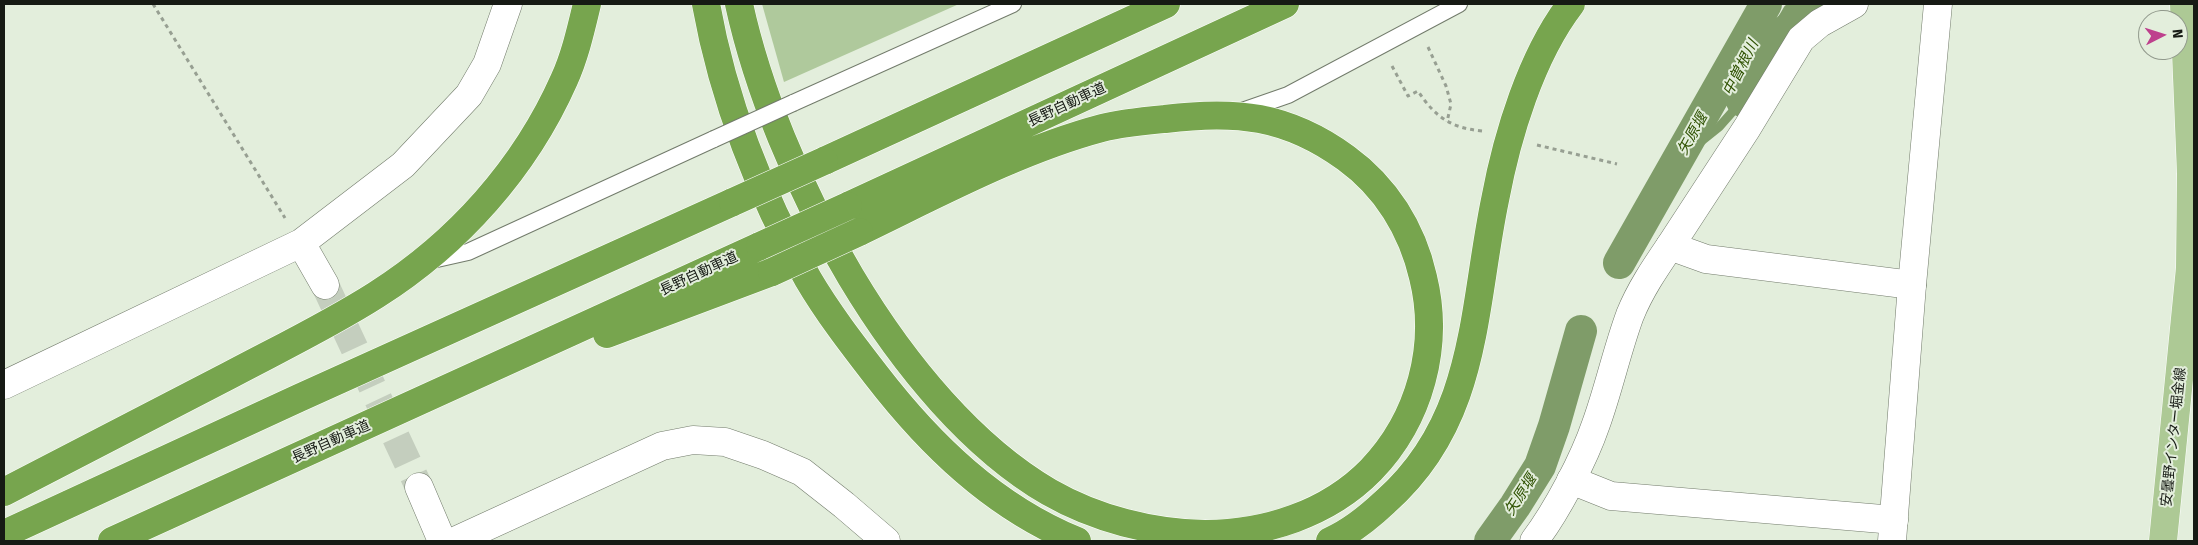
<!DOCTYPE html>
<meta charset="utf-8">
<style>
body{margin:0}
#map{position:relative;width:2198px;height:545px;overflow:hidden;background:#e3eedc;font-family:"Fira Sans",sans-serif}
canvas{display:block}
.frame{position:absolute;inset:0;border:5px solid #161a14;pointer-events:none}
.north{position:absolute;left:2138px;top:10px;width:50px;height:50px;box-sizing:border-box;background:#e3eedc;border:1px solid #91998c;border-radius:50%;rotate:85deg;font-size:14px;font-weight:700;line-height:20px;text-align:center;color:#161a14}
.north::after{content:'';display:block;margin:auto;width:18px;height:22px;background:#be408d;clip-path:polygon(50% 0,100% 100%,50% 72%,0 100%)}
</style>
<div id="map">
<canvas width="2198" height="545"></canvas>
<div class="frame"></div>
<div class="north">N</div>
</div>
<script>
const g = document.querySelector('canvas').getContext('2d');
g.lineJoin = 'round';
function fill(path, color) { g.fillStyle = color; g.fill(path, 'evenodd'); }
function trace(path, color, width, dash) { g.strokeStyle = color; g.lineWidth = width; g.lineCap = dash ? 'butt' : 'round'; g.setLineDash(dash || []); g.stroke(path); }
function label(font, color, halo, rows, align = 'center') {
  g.font = font + ' "Fira Sans","Noto Sans JP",sans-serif'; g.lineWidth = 4; g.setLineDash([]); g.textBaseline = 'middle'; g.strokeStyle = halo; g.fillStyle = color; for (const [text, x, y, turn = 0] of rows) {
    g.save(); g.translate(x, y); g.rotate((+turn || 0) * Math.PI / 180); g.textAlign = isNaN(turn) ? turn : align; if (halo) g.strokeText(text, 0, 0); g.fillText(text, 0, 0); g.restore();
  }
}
fill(new Path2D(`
 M762 4H959L784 82Z`), '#afc99c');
trace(new Path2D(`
 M1679 159 1719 127 1742 101 1744 85 1788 9 1798 4`), '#7f9c69', 9);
trace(new Path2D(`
 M1742 101 1762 71 1782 35 1796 21 1826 4
 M1619 263 1766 4
 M1490 541 1515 506 1540 466 1554 426 1581 331`), '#7f9c69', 32);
trace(new Path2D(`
 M325 285 419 487`), '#c4cebe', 28, [28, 14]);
const service = new Path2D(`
 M793 103 1013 4
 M1242 111 1288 95 1459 4
 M428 261 468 252 714 139`);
const minor = new Path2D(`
 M1854 4 1820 23 1801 39 1747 128 1670 246 1706 259 1912 285
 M301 243 325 285
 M4 385 301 243 403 165 469 95 487 64 508 4
 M1571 480 1611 496 1894 520
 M419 487 442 541`);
const tertiary = new Path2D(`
 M455 541 662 446 693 440 725 442 763 455 802 472 844 505 886 541
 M1534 541C1557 511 1584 459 1596 424 1609 388 1617 350 1630 315 1640 290 1655 268 1670 246
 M1892 541 1912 285 1938 4`);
const primary = new Path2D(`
 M2163 541 2190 268 2191 174 2184 4`);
const motorway = new Path2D(`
 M706 4C723 99 760 195 808 279 828 313 852 344 876 375 930 445 994 507 1077 541
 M739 4C775 169 898 404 1049 492 1096 519 1152 533 1205 534 1265 534 1328 514 1371 470 1420 419 1440 346 1423 277 1412 229 1386 187 1346 158 1287 115 1235 110 1165 119 1144 121 1122 123 1102 128 1019 150 936 195 859 232
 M824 161 1166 4
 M848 206 1285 4
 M607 334 772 272
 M4 492C79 453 154 414 230 375 279 349 329 325 376 295 458 243 525 168 564 80 575 56 581 29 587 4
 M4 534 299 398 733 202
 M112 541 760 246
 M1330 541C1351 532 1369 517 1385 502 1478 420 1472 311 1495 200 1507 136 1531 56 1571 4`);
trace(service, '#727b6b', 18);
trace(minor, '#727b6b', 29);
trace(tertiary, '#727b6b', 29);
trace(primary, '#fff', 29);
trace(motorway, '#fff', 29);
trace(new Path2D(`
 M153 4 285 218
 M1428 47 1446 86 1451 104 1447 122
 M1392 66 1408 96 1418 91C1435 117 1451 128 1482 131
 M1537 145 1617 164`), '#979f92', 3, [4, 4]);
trace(service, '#fff', 16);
trace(minor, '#fff', 28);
trace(tertiary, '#fff', 28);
trace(primary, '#adc995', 28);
trace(motorway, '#77a54e', 28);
const serviceBridge = new Path2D(`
 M714 139 793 103`);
const motorwayBridge = new Path2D(`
 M733 202 824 161
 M760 246 848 206
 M772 272 859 232`);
trace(serviceBridge, '#727b6b', 18, []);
trace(motorwayBridge, '#fff', 29, []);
trace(serviceBridge, '#fff', 16);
trace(motorwayBridge, '#77a54e', 28);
label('14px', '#161a14', '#e3eedc', [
 ["長野自動車道",1067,105,-25],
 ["長野自動車道",699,274,-25],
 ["安曇野インター堀金線",2174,437,-84],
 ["長野自動車道",331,442,-24]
]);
label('italic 15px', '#2f5202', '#e3eedc', [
 ["中曽根川",1741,68,-63],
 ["矢原堰",1693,134,-61],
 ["矢原堰",1521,495,-57]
]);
</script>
